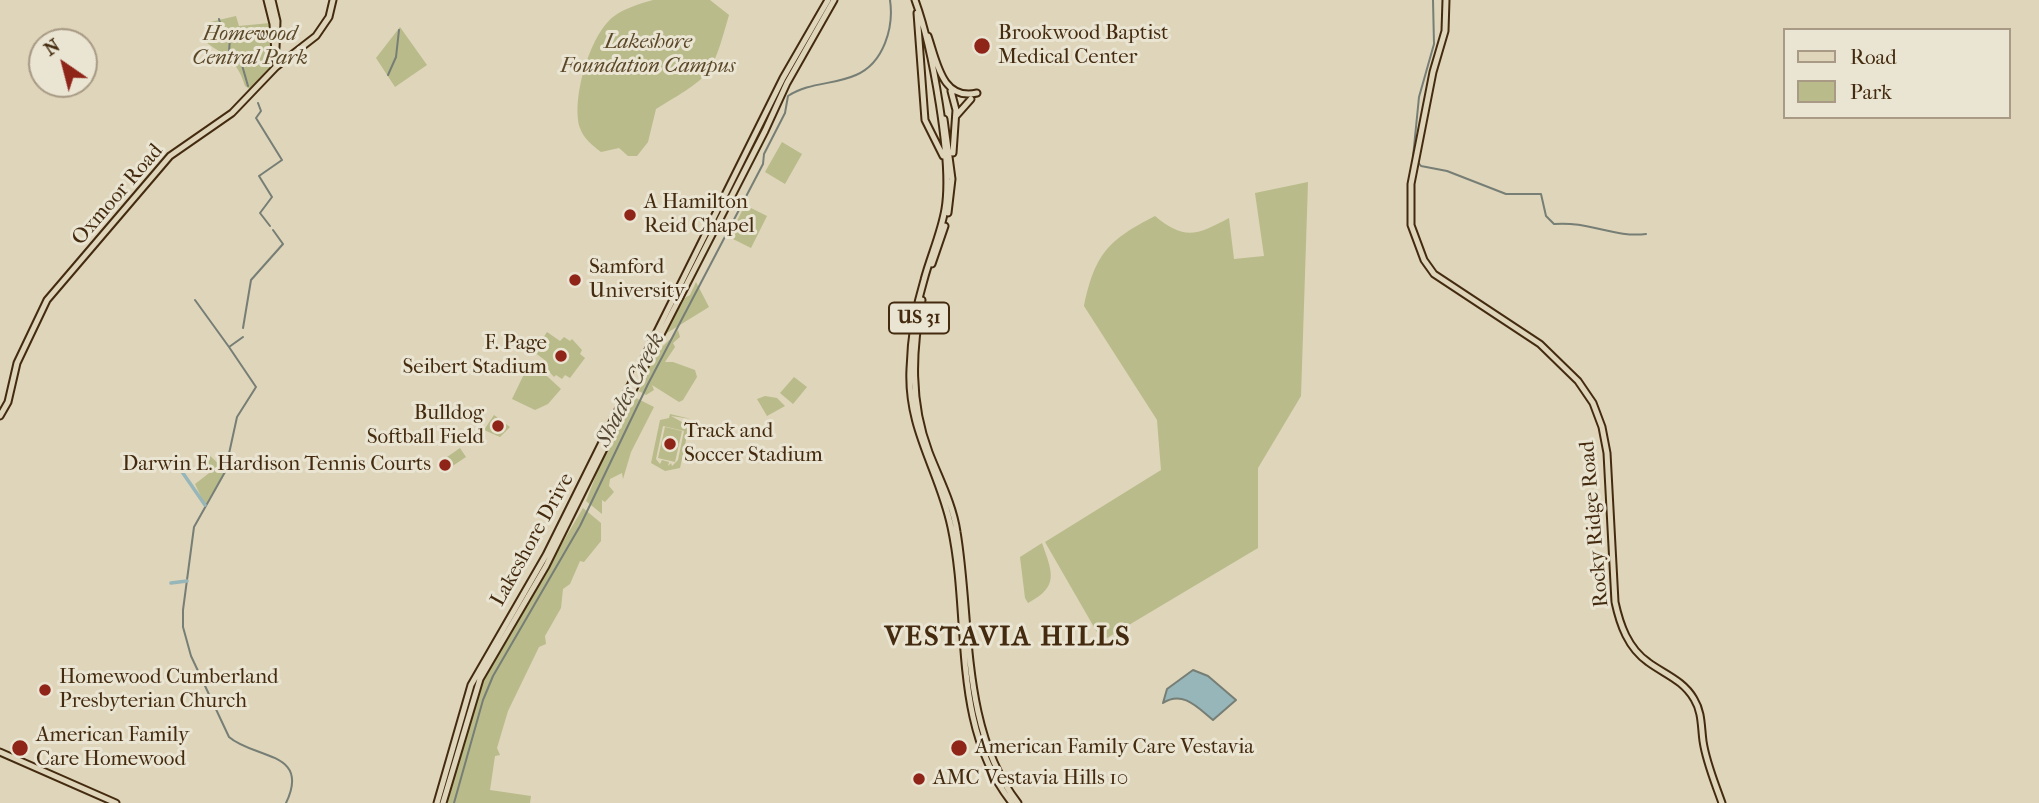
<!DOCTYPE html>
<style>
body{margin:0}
#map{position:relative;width:2039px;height:803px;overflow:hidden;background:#ded5ba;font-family:"IM FELL French Canon",serif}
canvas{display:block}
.legend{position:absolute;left:1783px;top:28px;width:228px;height:91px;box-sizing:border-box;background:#eae4d2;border:2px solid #a89a84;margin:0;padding:9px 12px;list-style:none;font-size:21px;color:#442b0f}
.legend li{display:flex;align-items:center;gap:14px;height:35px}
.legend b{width:35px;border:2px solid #a89a84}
.north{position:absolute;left:28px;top:28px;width:70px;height:70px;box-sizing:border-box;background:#eae4d2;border:2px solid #a89a84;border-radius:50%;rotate:325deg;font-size:19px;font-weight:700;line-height:28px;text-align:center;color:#442b0f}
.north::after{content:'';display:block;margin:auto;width:24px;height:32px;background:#8f2418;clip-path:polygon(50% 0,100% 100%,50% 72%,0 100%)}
</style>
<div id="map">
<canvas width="2039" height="803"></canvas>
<ul class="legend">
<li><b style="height:9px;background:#ded5ba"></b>Road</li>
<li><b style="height:19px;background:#b9bb8a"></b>Park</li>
</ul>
<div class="north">N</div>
</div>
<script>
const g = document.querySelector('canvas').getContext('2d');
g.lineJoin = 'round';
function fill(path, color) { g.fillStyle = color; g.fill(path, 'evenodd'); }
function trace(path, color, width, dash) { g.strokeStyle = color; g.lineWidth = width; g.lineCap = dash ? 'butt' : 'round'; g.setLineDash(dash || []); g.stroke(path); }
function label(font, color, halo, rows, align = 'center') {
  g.font = font + ' "IM FELL French Canon",serif'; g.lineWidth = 6; g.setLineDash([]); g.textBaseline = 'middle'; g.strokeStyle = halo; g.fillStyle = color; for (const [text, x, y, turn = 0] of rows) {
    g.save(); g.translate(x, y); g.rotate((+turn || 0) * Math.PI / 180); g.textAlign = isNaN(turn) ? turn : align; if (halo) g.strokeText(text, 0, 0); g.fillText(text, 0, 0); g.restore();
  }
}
fill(new Path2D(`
 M653 0H710L729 15C711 78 712 75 656 109L648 142 637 156H628L619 148 601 152C592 145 584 139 580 128 571 99 590 35 613 17 625 8 639 4 653 0Z
 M236 16 239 26 270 23 273 66 251 90 245 86C238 62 227 57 207 43L206 23Z
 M400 27 427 65 395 87 376 58Z
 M782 142 802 154 785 184 765 172Z
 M1308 182 1301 396 1258 468V548L1102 641 1045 542 1161 470 1157 420 1084 306C1095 254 1108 240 1155 216 1185 241 1197 235 1229 218L1234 259 1264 256 1255 193Z
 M745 205 767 216 751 248 729 237Z
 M696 282 709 307 662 336 681 300 690 295Z
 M678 330 680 337 673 343 675 347 665 362H673L695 370 697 377 683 400 679 402 652 385 654 390 646 395 639 391C644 381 644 370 651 359 658 348 670 342 678 330Z
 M547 332 560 341 564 337 570 341 572 339 582 350 580 354 585 358 570 378 565 375 562 379 556 375 554 377 544 366 546 361 534 352Z
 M535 365 561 389 548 404 535 410 512 399 526 370Z
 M794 377 807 387 793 404 780 393Z
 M765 396 777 398 785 406 767 416 757 399Z
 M636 398 654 407 631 452 623 479 622 473 610 479 609 486 614 492 605 502 602 500V514L586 501 604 455Z
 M670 414 691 419 671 416 689 426 680 468 665 471 651 463 660 420 669 418ZM663 426 684 431 678 460 672 466 671 463 668 466 669 462 662 460 660 464 656 459Z
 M494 415 510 427 500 437 484 430Z
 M665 427 682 431 675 462 658 458Z
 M460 448 466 457 442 473 437 464Z
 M209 455 220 465 229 458 225 472 205 505 195 484 213 470 204 459Z
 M583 508 601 523V541L584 562 580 561 570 584 563 589 561 608 545 636 546 644 539 647 508 711 497 748 500 755 495 756 490 790 531 796 530 803H447L465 730 483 677Z
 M1042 543C1052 572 1060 586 1028 603L1025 598 1020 557Z`), '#b9bb8a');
const water = new Path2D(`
 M1193 670 1208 676 1236 700 1213 720C1198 708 1183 690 1163 703L1167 689Z`);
fill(water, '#97b6b9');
trace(water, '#767e75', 2);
trace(new Path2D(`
 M219 19 223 33 230 38 229 52 242 65 248 86
 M388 75 396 57 399 30
 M258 103 261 111 256 118 282 160 259 176 272 197 260 213 270 226
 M1413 157 1419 97 1434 44 1433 0
 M1417 161 1421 166 1447 171 1506 194H1541L1546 216 1554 224C1589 221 1614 238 1646 234
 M195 300 229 347
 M243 328 251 280 283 244 273 230
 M243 337 229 347 256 387 237 417 225 472 194 527 183 610V627L191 656 229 737C254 759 311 751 286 803
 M454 803 483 700 493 676 580 526 648 384 763 164 764 154 785 113 788 96C809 82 834 85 856 75 884 63 894 27 890 0`), '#767e75', 2);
trace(new Path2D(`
 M178 466 205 505
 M171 583 187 581`), '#97b6b9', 3.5);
const major = new Path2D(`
 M267 0 273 24 276 67
 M272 0 277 21 276 48
 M915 0C932 46 953 162 945 209 941 233 930 257 924 280 915 309 911 339 910 369 907 430 939 470 951 527 971 619 950 725 1012 803
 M1446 0 1445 31 1433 72 1411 184V225L1424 260 1434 274 1540 344 1578 381 1593 403 1602 427 1607 453 1615 602C1620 625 1628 648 1648 662 1664 674 1683 680 1694 699 1702 712 1701 726 1703 741 1706 762 1715 783 1722 803
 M917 13 925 120 943 156
 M928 36C937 62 942 101 977 93
 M951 91 956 110 953 153
 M956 116 971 99
 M944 119 952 179 948 213
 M932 264 945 226
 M922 300C912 351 910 402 929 452 939 478 953 504 957 532 972 621 960 728 1018 803
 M0 416 8 402 17 363 47 300 170 156 232 113 276 67 316 36 329 17 333 0
 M0 752 116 803
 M437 803 471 685 546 555 783 78 828 0
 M443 803 480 679 546 566 652 352 765 131 787 83 834 0`);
trace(major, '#442b0f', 9);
trace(major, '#ded5ba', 5);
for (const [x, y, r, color] of [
 [982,46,9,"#8f2418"],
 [630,215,7,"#8f2418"],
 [575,280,7,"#8f2418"],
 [561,356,7,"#8f2418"],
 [498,426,7,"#8f2418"],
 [670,444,7,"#8f2418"],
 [445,465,7,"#8f2418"],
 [45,690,7,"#8f2418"],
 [20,748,9,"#8f2418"],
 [959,748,9,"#8f2418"],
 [919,779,7,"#8f2418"]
]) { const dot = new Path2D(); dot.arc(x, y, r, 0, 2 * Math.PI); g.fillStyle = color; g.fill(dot); trace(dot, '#eae4d2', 2.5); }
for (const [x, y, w] of [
 [919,318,60]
]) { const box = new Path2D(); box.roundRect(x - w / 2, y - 15.5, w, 31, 5); g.fillStyle = '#eae4d2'; g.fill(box); trace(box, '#442b0f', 2); }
label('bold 19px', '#442b0f', null, [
 ["US 31",919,318]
]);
label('21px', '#442b0f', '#eae4d2', [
 ["Brookwood Baptist",998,34],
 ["Medical Center",998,58],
 ["A Hamilton",644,203],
 ["Reid Chapel",644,227],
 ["Samford",589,268],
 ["University",589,292],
 ["F. Page",547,344,"right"],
 ["Seibert Stadium",547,368,"right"],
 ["Bulldog",484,414,"right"],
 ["Softball Field",484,438,"right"],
 ["Track and",684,432],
 ["Soccer Stadium",684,456],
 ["Darwin E. Hardison Tennis Courts",431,465,"right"],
 ["Homewood Cumberland",59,678],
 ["Presbyterian Church",59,702],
 ["American Family",36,736],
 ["Care Homewood",36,760],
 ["American Family Care Vestavia",975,748],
 ["AMC Vestavia Hills 10",933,779]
], 'left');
label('italic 21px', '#5b4828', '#eae4d2', [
 ["Homewood",250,35],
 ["Central Park",250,59],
 ["Lakeshore",648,43],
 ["Foundation Campus",648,67]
]);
label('21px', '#442b0f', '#eae4d2', [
 ["Oxmoor Road",118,195,-49],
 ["Rocky Ridge Road",1595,524,-95],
 ["Lakeshore Drive",533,540,-61]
]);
label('italic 23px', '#554731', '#eae4d2', [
 ["Shades Creek",631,390,-63]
]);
g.letterSpacing = '2px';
label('bold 28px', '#442b0f', '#eae4d2', [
 ["VESTAVIA HILLS",1008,638]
]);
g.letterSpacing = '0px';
</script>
